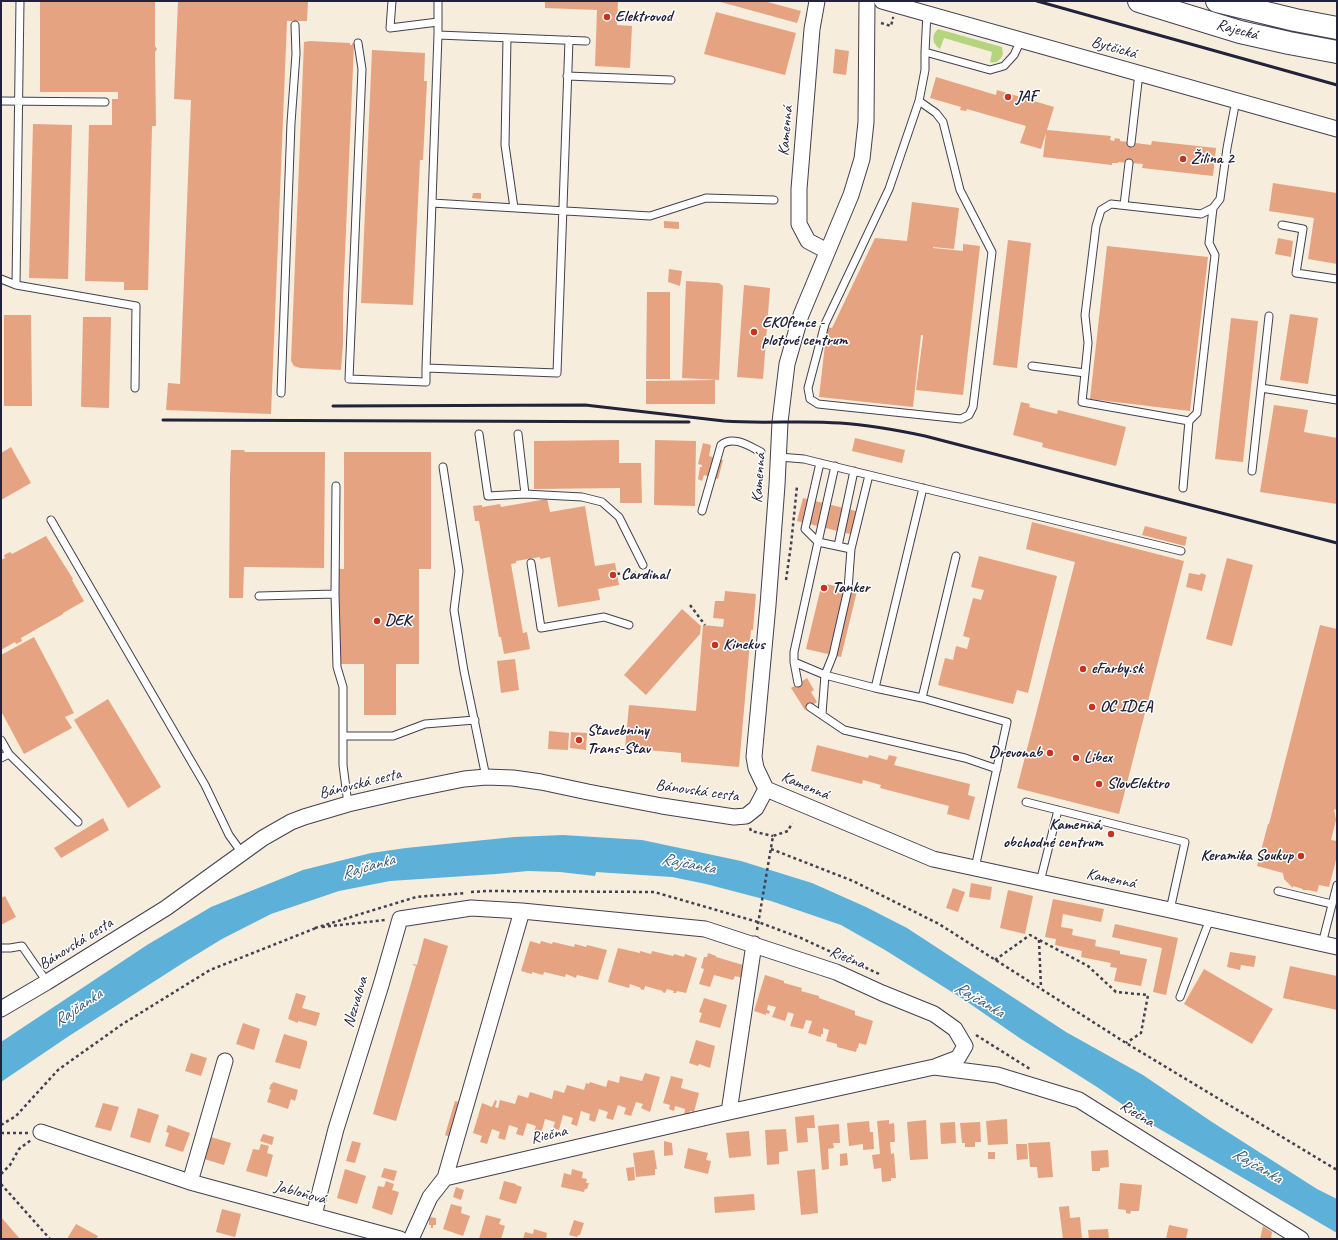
<!DOCTYPE html>
<meta charset="utf-8">
<style>
body{margin:0}
#map{position:relative;width:1338px;height:1240px;overflow:hidden;background:#f6eddc;font-family:Caveat,sans-serif}
canvas{display:block}
.frame{position:absolute;inset:0;border:2px solid #22223b;pointer-events:none}
</style>
<div id="map">
<canvas width="1338" height="1240"></canvas>
<div class="frame"></div>
</div>
<script>
const g = document.querySelector('canvas').getContext('2d');
g.lineJoin = 'round';
function fill(path, color) { g.fillStyle = color; g.fill(path, 'evenodd'); }
function trace(path, color, width, dash) { g.strokeStyle = color; g.lineWidth = width; g.lineCap = dash ? 'butt' : 'round'; g.setLineDash(dash || []); g.stroke(path); }
function label(font, color, halo, rows, align = 'center') {
  g.font = font + ' Caveat,sans-serif'; g.lineWidth = 3; g.setLineDash([]); g.textBaseline = 'middle'; g.strokeStyle = halo; g.fillStyle = color; for (const [text, x, y, turn = 0] of rows) {
    g.save(); g.translate(x, y); g.rotate((+turn || 0) * Math.PI / 180); g.textAlign = isNaN(turn) ? turn : align; if (halo) g.strokeText(text, 0, 0); g.fillText(text, 0, 0); g.restore();
  }
}
fill(new Path2D(`
 M938 29 1002 47 1003 54C1001 60 996 64 990 62L992 52 944 38 940 49C932 44 931 35 938 29Z`), '#b4d57d');
fill(new Path2D(`
 M563 835 642 840 741 861 812 883 866 907 907 928 1066 1032 1143 1075 1212 1122 1317 1189 1337 1199V1233L1151 1124 1097 1087 1021 1039 963 999 885 950 841 925 771 901 706 884 672 877 596 872 595 876 560 872 528 871 496 874 390 881 339 891 271 914 222 939 186 961 69 1036 1 1082V1042L147 945 211 907 303 870 371 853 406 848 514 837Z`), '#5db0d8');
fill(new Path2D(`
 M40 1H155V46L157 49 155 52 156 126H152L148 290H124V282L85 281 89 125H112V99H118V92H40Z
 M178 1H308L307 21H287L271 414 166 410 168 383 180 384 191 100 174 99Z
 M545 1H618L617 25 632 26 630 68 595 66 597 10 545 8Z
 M717 1H764L801 11 797 23Z
 M716 12 796 33 785 75 704 54Z
 M310 41 350 43V45H352V43L354 44 343 300V344L341 370 300 368 294 366 291 361 304 42Z
 M835 49 849 51 846 75 833 73Z
 M372 50 425 53 424 81H427L423 160H420L413 305 361 303Z
 M936 77 996 95 997 90 1054 107 1047 130 1111 136 1110 140 1114 141 1115 138 1120 139V141L1151 145 1152 141 1216 148 1213 176 1142 168 1143 164 1118 162V163H1112V165L1043 157 1046 133 1041 149 1020 143 1026 126 967 109 966 111 960 110 961 107 930 98Z
 M33 124 72 125 68 279 29 278Z
 M1273 183 1337 193V264L1308 259 1314 218 1269 211Z
 M473 193H481V199L472 198Z
 M912 202 959 208 954 249 933 247V248L963 251V244L980 246 963 395 916 390 923 337V335H921L913 407 819 397 827 327 832 328 875 238 907 241Z
 M664 221 679 222V229L664 228Z
 M1278 238 1293 241 1291 257 1275 254Z
 M1008 240 1031 243 1017 368 993 365Z
 M1107 246 1208 257 1190 411 1090 399Z
 M669 269 682 271 680 286 668 282Z
 M686 281 719 283 723 286 719 380 682 378Z
 M744 285 770 288 763 379 737 377Z
 M647 292H670V379H646Z
 M1290 314 1318 318 1308 384 1280 380Z
 M4 315H31L32 406H4Z
 M83 317H111L109 408 82 407 81 406Z
 M1231 318 1258 321 1243 462 1215 459Z
 M715 380V404H646V381Z
 M1021 402 1030 404 1029 407 1057 414 1058 410 1126 427 1116 466 1042 447 1043 443 1013 435Z
 M1274 405 1308 410 1304 432 1337 438V504L1260 492Z
 M855 438 905 450 902 463 852 451Z
 M619 440V463H641L642 503H620V488L534 489V441Z
 M655 440 696 441 695 506 654 505Z
 M703 443 711 445 709 456 723 460 718 479 704 475 702 481 698 479 700 467H702V465L698 464Z
 M11 447 31 483 1 500V453Z
 M231 450H244L245 452H325L324 568 244 567 243 598H229L230 477Z
 M344 452H431V569H419V664H396V715H364V664H339V569H344Z
 M803 498 864 513 858 536 797 521Z
 M547 499 550 512 585 506 595 566 615 563 619 585 598 589 600 600 558 607 550 557 540 559V557L516 561V563L511 564 523 633 527 632 530 649 504 654 501 637H499L479 521H475L473 506 482 505V507L500 504 501 507Z
 M1032 522 1184 561 1119 814 1017 788 1075 562 1026 549Z
 M1145 526 1187 537 1185 546 1142 535Z
 M46 536 73 579 72 580 84 601 63 613V614L21 638 22 641 16 644 15 642 1 650V560L5 558 4 555 10 552 12 554Z
 M979 556 1057 576 1028 693 1017 690 1013 704 938 685 945 658 953 660 956 646 967 649 970 638 963 636 973 598 981 600 984 590 971 587Z
 M1227 558 1253 565 1232 646 1206 639Z
 M1189 573 1200 575 1201 573 1206 575 1202 591 1186 587Z
 M822 583 857 591 841 657 806 649Z
 M725 591 756 594 753 630H751L739 767 681 762V753L625 748 629 705 696 711 703 625 723 627 724 619 713 618 715 601H724Z
 M682 609 701 626 700 634 646 695 624 675Z
 M1320 625 1337 629V810L1334 809 1336 820 1331 840 1337 841V856L1329 887 1319 885 1317 892 1308 890H1302L1303 889 1293 886V888L1284 879 1283 873 1257 866 1268 824H1269Z
 M34 637 74 713 65 717 72 728 24 754 1 711V655Z
 M515 659 519 690 501 693 497 661Z
 M807 678 814 690 811 692 817 702 805 710 791 688Z
 M108 699 161 787 128 808 74 720Z
 M549 731 569 733 568 750 548 749Z
 M571 732 587 733 586 750 570 748Z
 M817 745 868 758 869 755 887 760 889 755 897 757 894 765 970 784 968 795 975 797 969 820 947 814 949 806 880 788 881 785 863 780 862 784 811 771Z
 M103 818 109 830 61 858 54 848Z
 M971 883 992 887 990 900 969 897Z
 M953 888 965 892 958 912 946 908Z
 M1008 890 1033 896 1025 934 1000 928Z
 M5 896 16 917 1 925V898Z
 M1053 899 1104 909 1101 922 1063 914 1061 927 1073 929 1072 935 1096 940 1095 946 1120 951V954L1147 959 1141 986 1114 981 1117 968 1110 967 1111 963 1081 957 1082 951 1055 945 1056 939 1045 937Z
 M1115 924 1178 938 1166 995 1153 992 1162 948 1112 937Z
 M424 938 448 946 396 1121 373 1114 416 966 413 965V964L417 965Z
 M530 941 540 944 541 941 552 944 553 942 574 947 575 944 586 947 587 945 607 950 598 980 577 975 576 978 566 974 565 977 544 972 543 975 532 972V974L521 971Z
 M618 948 640 953V951L651 954 652 951 673 956 674 954 684 957 685 954 697 958 686 993 677 991 676 993H673L674 991 667 989 665 993 662 992 663 991 645 986 644 990 640 989 641 988 630 984 629 988 608 982Z
 M1230 952 1256 956 1254 967 1241 965 1240 970 1227 967Z
 M708 953 716 956V957L750 967 746 979 735 976 733 980 714 975 710 987 699 984 704 969 701 968 704 957H707Z
 M1290 966 1337 976V1010L1283 998Z
 M1204 969 1273 1009 1252 1044 1184 1004Z
 M765 975 784 981V983L802 988 801 991 819 996V998L855 1011V1015L873 1021 866 1045 859 1043 858 1048H857L856 1052 837 1047V1044L826 1041 829 1030 823 1028V1034H821V1037L808 1033 812 1021 806 1020 803 1029 790 1026 794 1014 788 1012 785 1021 772 1017 776 1007 768 1005 767 1010 770 1011 769 1014 766 1013V1015L754 1011Z
 M296 993 306 996 302 1008 320 1013 316 1026 298 1021V1023L288 1019Z
 M704 998 727 1005 720 1028 699 1022 702 1013 699 1012Z
 M243 1023 260 1029 254 1050 236 1044Z
 M284 1034 307 1041V1045L300 1069 275 1062Z
 M696 1040 715 1046 710 1068 699 1064 698 1066 689 1063Z
 M191 1053 207 1058 201 1076 185 1071Z
 M645 1073 660 1077 650 1112 641 1108 643 1104 636 1102 631 1116 624 1114 626 1108 618 1105 613 1120 606 1118 608 1112 599 1109 595 1122 589 1120 590 1114 581 1111 577 1126 571 1124 573 1118 563 1115 559 1130 553 1128 555 1122 545 1119 541 1134 534 1132 536 1126 527 1123 523 1136 516 1134 518 1128 509 1125 505 1140 498 1138 500 1132 492 1129 487 1144 480 1142 482 1136 473 1133 482 1103 492 1107 495 1100 497 1101 495 1107 498 1108 500 1100 515 1104 518 1095 528 1098 530 1092 552 1099 554 1090 564 1093 567 1085 584 1090 586 1083 589 1084 590 1082 606 1087 608 1080 619 1083 620 1076 642 1081Z
 M671 1076 683 1079 681 1088 699 1093 694 1112 690 1111 688 1116 684 1115 685 1109 675 1106 674 1111 669 1109 670 1105 663 1103Z
 M273 1082 298 1090 295 1101 291 1099 288 1109 267 1102 271 1090 269 1089 271 1084H272Z
 M455 1101 460 1102 450 1137 445 1135Z
 M103 1103 119 1107 111 1131 95 1127Z
 M138 1108 159 1115 150 1143 130 1137Z
 M814 1115 815 1128H807L808 1142 797 1143 795 1117Z
 M1007 1119 1008 1144 988 1145 986 1121Z
 M889 1120V1124L894 1123 895 1142H890L891 1154 894 1153 896 1178H891V1181L882 1182 881 1168 874 1169 872 1155 880 1154 877 1121Z
 M926 1120 928 1159 910 1160 907 1122Z
 M869 1121 870 1132H873L874 1149 863 1150V1144L849 1146 847 1123Z
 M955 1122 956 1143 941 1144 940 1123Z
 M980 1122 981 1142H975V1147H965V1143H962L960 1123Z
 M839 1124 840 1143H833L834 1148 828 1149 829 1169 822 1170 818 1126Z
 M168 1125 190 1133 183 1152 165 1146 169 1133 166 1132Z
 M786 1129 788 1151 779 1152V1164L767 1165 765 1130Z
 M749 1131 751 1156 729 1158 726 1133Z
 M263 1134 274 1137 272 1145 260 1141Z
 M211 1137 231 1143 224 1165 204 1159Z
 M352 1141 361 1143 355 1163 346 1161Z
 M664 1141 672 1143 673 1155 664 1156Z
 M1050 1142 1053 1177 1038 1178 1037 1167H1030L1028 1143Z
 M261 1144 269 1146 267 1153 273 1155 267 1177 246 1171 253 1149 259 1150Z
 M1016 1144H1027L1028 1159 1017 1160Z
 M688 1148 708 1153 706 1160 711 1161 708 1174 684 1168Z
 M654 1150 657 1169H655V1175L636 1177 633 1153Z
 M1108 1150 1109 1167 1100 1168V1171H1092L1091 1151Z
 M988 1152H995V1159H988Z
 M847 1153 848 1165 840 1166V1154Z
 M634 1167 635 1180 628 1181 626 1168Z
 M384 1168 397 1171 394 1181 381 1177Z
 M345 1169 366 1176 357 1204 337 1198Z
 M572 1169 583 1172 582 1178 587 1179 586 1183H589L587 1189H585L584 1192 561 1187 564 1173 571 1175Z
 M815 1169 818 1213 801 1215 797 1171Z
 M386 1181 394 1184 392 1190 399 1192 392 1215 372 1208 378 1186 384 1187Z
 M504 1181 516 1184V1185L522 1187 516 1204 499 1199Z
 M1120 1183 1142 1185 1139 1211H1131L1130 1214 1126 1213V1210L1118 1209Z
 M456 1187 464 1190 461 1200 453 1197Z
 M754 1194 755 1210 715 1213 714 1197Z
 M451 1204 462 1207 461 1213 470 1216 463 1236 443 1229Z
 M1069 1206 1070 1218 1080 1217 1082 1239H1063L1059 1207Z
 M222 1209 241 1214 235 1237 216 1232Z
 M486 1215 501 1219 499 1224 505 1226 501 1239H479Z
 M1 1217 20 1239H1Z
 M429 1217 436 1218V1225H433V1228H431V1225H429Z
 M574 1220 584 1223 580 1235H578L577 1237 569 1235Z
 M76 1224 98 1236 96 1239H67Z
 M1169 1225 1188 1229 1186 1239H1166Z
 M1263 1226 1272 1232 1271 1239H1260Z
 M534 1229 547 1233 546 1239H523L525 1232 533 1234Z
 M1108 1229 1109 1239H1089L1088 1230Z`), '#e6a381');
const lane = new Path2D(`
 M392 1 390 28 438 22
 M438 1V35L426 368 557 373 569 40
 M927 13 925 52 990 70 1004 66 1014 55 1021 40
 M438 35 586 41
 M507 38 505 145 514 208
 M358 43 362 69 349 379 426 382V368
 M567 76 671 80
 M1 101 105 102
 M919 101 936 113 943 122 960 190 992 252 973 407 969 415 961 419 818 404 810 399 808 388 825 324 889 189 919 101 925 70V52
 M1131 143 1139 73
 M432 203 650 216 706 198 774 200
 M1124 205 1129 163
 M1282 225 1303 229 1296 273 1337 279
 M1 279 16 285 136 306 135 388
 M16 285 20 1
 M1032 366 1085 373 1082 402 1189 421
 M1085 373 1088 343 1085 315 1096 226 1101 210 1111 204 1201 214 1213 208 1220 199 1227 148 1236 100
 M1261 388 1337 400
 M281 393 291 123 296 54 295 25
 M479 434 488 496 525 494 582 497 602 502 619 517 643 565
 M518 434 525 494
 M779 457 804 459 820 463 1181 551
 M820 463 805 529 818 542 794 652V662L825 675 875 688 923 488
 M835 466 818 542 851 549 869 475
 M443 467 459 571 454 610 464 671 486 777
 M1252 471 1269 316
 M1183 488 1189 421 1197 413 1215 255 1209 243 1213 208
 M702 511 721 445C733 435 749 446 761 452
 M51 520 205 785 229 835 242 853
 M838 546 854 471
 M531 563 541 628 604 617 629 625
 M335 594 336 486
 M259 596 335 594 337 667 343 687V765L348 804
 M794 662 798 683
 M875 688 922 698 1007 722 975 868
 M922 698 956 556
 M810 707 844 730 965 758 997 769
 M822 714 825 675 833 655 848 589 851 549
 M343 736H393L425 724 475 720
 M1 740 9 754 78 822
 M1 758 9 754
 M1026 802 1185 842 1170 910
 M1040 882 1058 810
 M1278 891 1332 904
 M1322 944 1337 885
 M1 948H10L22 946 47 982
 M1180 997 1210 919`);
const street = new Path2D(`
 M817 1 812 29 799 189V224L808 241 827 251
 M867 1 866 122 862 159 851 195 801 315 787 364 780 422 777 485 768 605 754 757 756 768 766 789 933 859 1170 910 1337 947
 M882 1 1337 129
 M1 1009 47 982 166 908 263 838 291 822 304 817 348 804 405 791 464 779 486 777 513 778 541 782 588 792 662 806 734 817 746 816 756 808 766 789
 M729 1112 754 944
 M41 1132 190 1182 400 1239
 M445 1178 522 911
 M190 1182 225 1061
 M314 1215 336 1129 381 985 400 919 471 908 522 911 705 929 836 972 882 993 934 1014 955 1029 965 1046 958 1058 937 1066
 M411 1239 430 1197 445 1178 729 1112 934 1067 997 1075 1079 1100 1301 1239`);
const primary = new Path2D(`
 M1139 1 1240 32 1289 43 1337 52
 M1217 1 1295 20 1337 28`);
trace(lane, '#424053', 9);
trace(street, '#424053', 17);
trace(primary, '#424053', 24);
trace(new Path2D(`
 M881 23 891 26 893 18H892
 M617 574 629 572 636 573
 M786 580 791 545 797 486
 M690 605 705 625
 M750 828 751 831 773 836
 M771 849 853 881 939 924 1126 1043 1337 1170
 M471 892 488 891 654 892 758 922 801 938 879 974
 M322 927 385 920
 M315 928 416 897 466 893
 M757 930 773 836 788 831 792 823
 M1039 940 1041 988
 M995 960 1030 935 1088 966 1116 992 1148 995 1141 1033 1126 1043
 M976 1035 1030 1069
 M1 1125 16 1116 58 1070 121 1025 210 970 316 928
 M1 1133H29
 M1 1174 10 1165 19 1149 31 1140
 M1 1184 50 1239`), '#424053', 2.5, [3, 3]);
trace(lane, '#fff', 7);
trace(street, '#fff', 15);
trace(primary, '#fff', 22);
trace(new Path2D(`
 M1037 1 1337 85
 M333 406 585 405 724 421C763 424 802 420 840 423 869 425 897 430 925 436L1337 543
 M163 420 689 422`), '#22223b', 3);
for (const [x, y, r, color] of [
 [607,17,4,"#c8321e"],
 [1008,97,4,"#c8321e"],
 [1183,159,4,"#c8321e"],
 [754,332,4,"#c8321e"],
 [613,575,4,"#c8321e"],
 [824,588,4,"#c8321e"],
 [377,621,4,"#c8321e"],
 [715,645,4,"#c8321e"],
 [1083,669,4,"#c8321e"],
 [1092,707,4,"#c8321e"],
 [579,740,4,"#c8321e"],
 [1050,753,4,"#c8321e"],
 [1076,758,4,"#c8321e"],
 [1099,784,4,"#c8321e"],
 [1111,834,4,"#c8321e"],
 [1301,856,4,"#c8321e"]
]) { const dot = new Path2D(); dot.arc(x, y, r, 0, 2 * Math.PI); g.fillStyle = color; g.fill(dot); trace(dot, '#fff', 1.5); }
label('bold 16px', '#22223b', '#fff', [
 ["Elektrovod",615,17],
 ["JAF",1016,97],
 ["Žilina 2",1191,159],
 ["EKOfence -",762,323],
 ["plotové centrum",762,341],
 ["Cardinal",621,575],
 ["Tanker",832,588],
 ["DEK",385,621],
 ["Kinekus",723,645],
 ["eFarby.sk",1091,669],
 ["OC IDEA",1100,707],
 ["Stavebniny",587,731],
 ["Trans-Stav",587,749],
 ["Drevonab",1042,753,"right"],
 ["Libex",1084,758],
 ["SlovElektro",1107,784],
 ["Kamenná,",1103,825,"right"],
 ["obchodné centrum",1103,843,"right"],
 ["Keramika Soukup",1293,856,"right"]
], 'left');
label('16px', '#22223b', '#fff', [
 ["Rajecká",1237,30,15],
 ["Bytčická",1114,48,16],
 ["Kamenná",786,131,-85],
 ["Kamenná",759,478,-86],
 ["Bánovská cesta",360,784,-14],
 ["Kamenná",805,786,23],
 ["Bánovská cesta",697,791,8],
 ["Kamenná",1111,879,12],
 ["Bánovská cesta",76,944,-32],
 ["Riečna",847,958,22],
 ["Nezvalova",356,1002,-73],
 ["Riečna",1137,1114,32],
 ["Riečna",549,1135,-13],
 ["Jabloňová",300,1193,15]
]);
label('italic 17px', '#3a5b7a', '#fff', [
 ["Rajčanka",688,864,11],
 ["Rajčanka",368,867,-16],
 ["Rajčanka",979,1000,31],
 ["Rajčanka",78,1008,-34],
 ["Rajčanka",1257,1166,31]
]);
</script>
